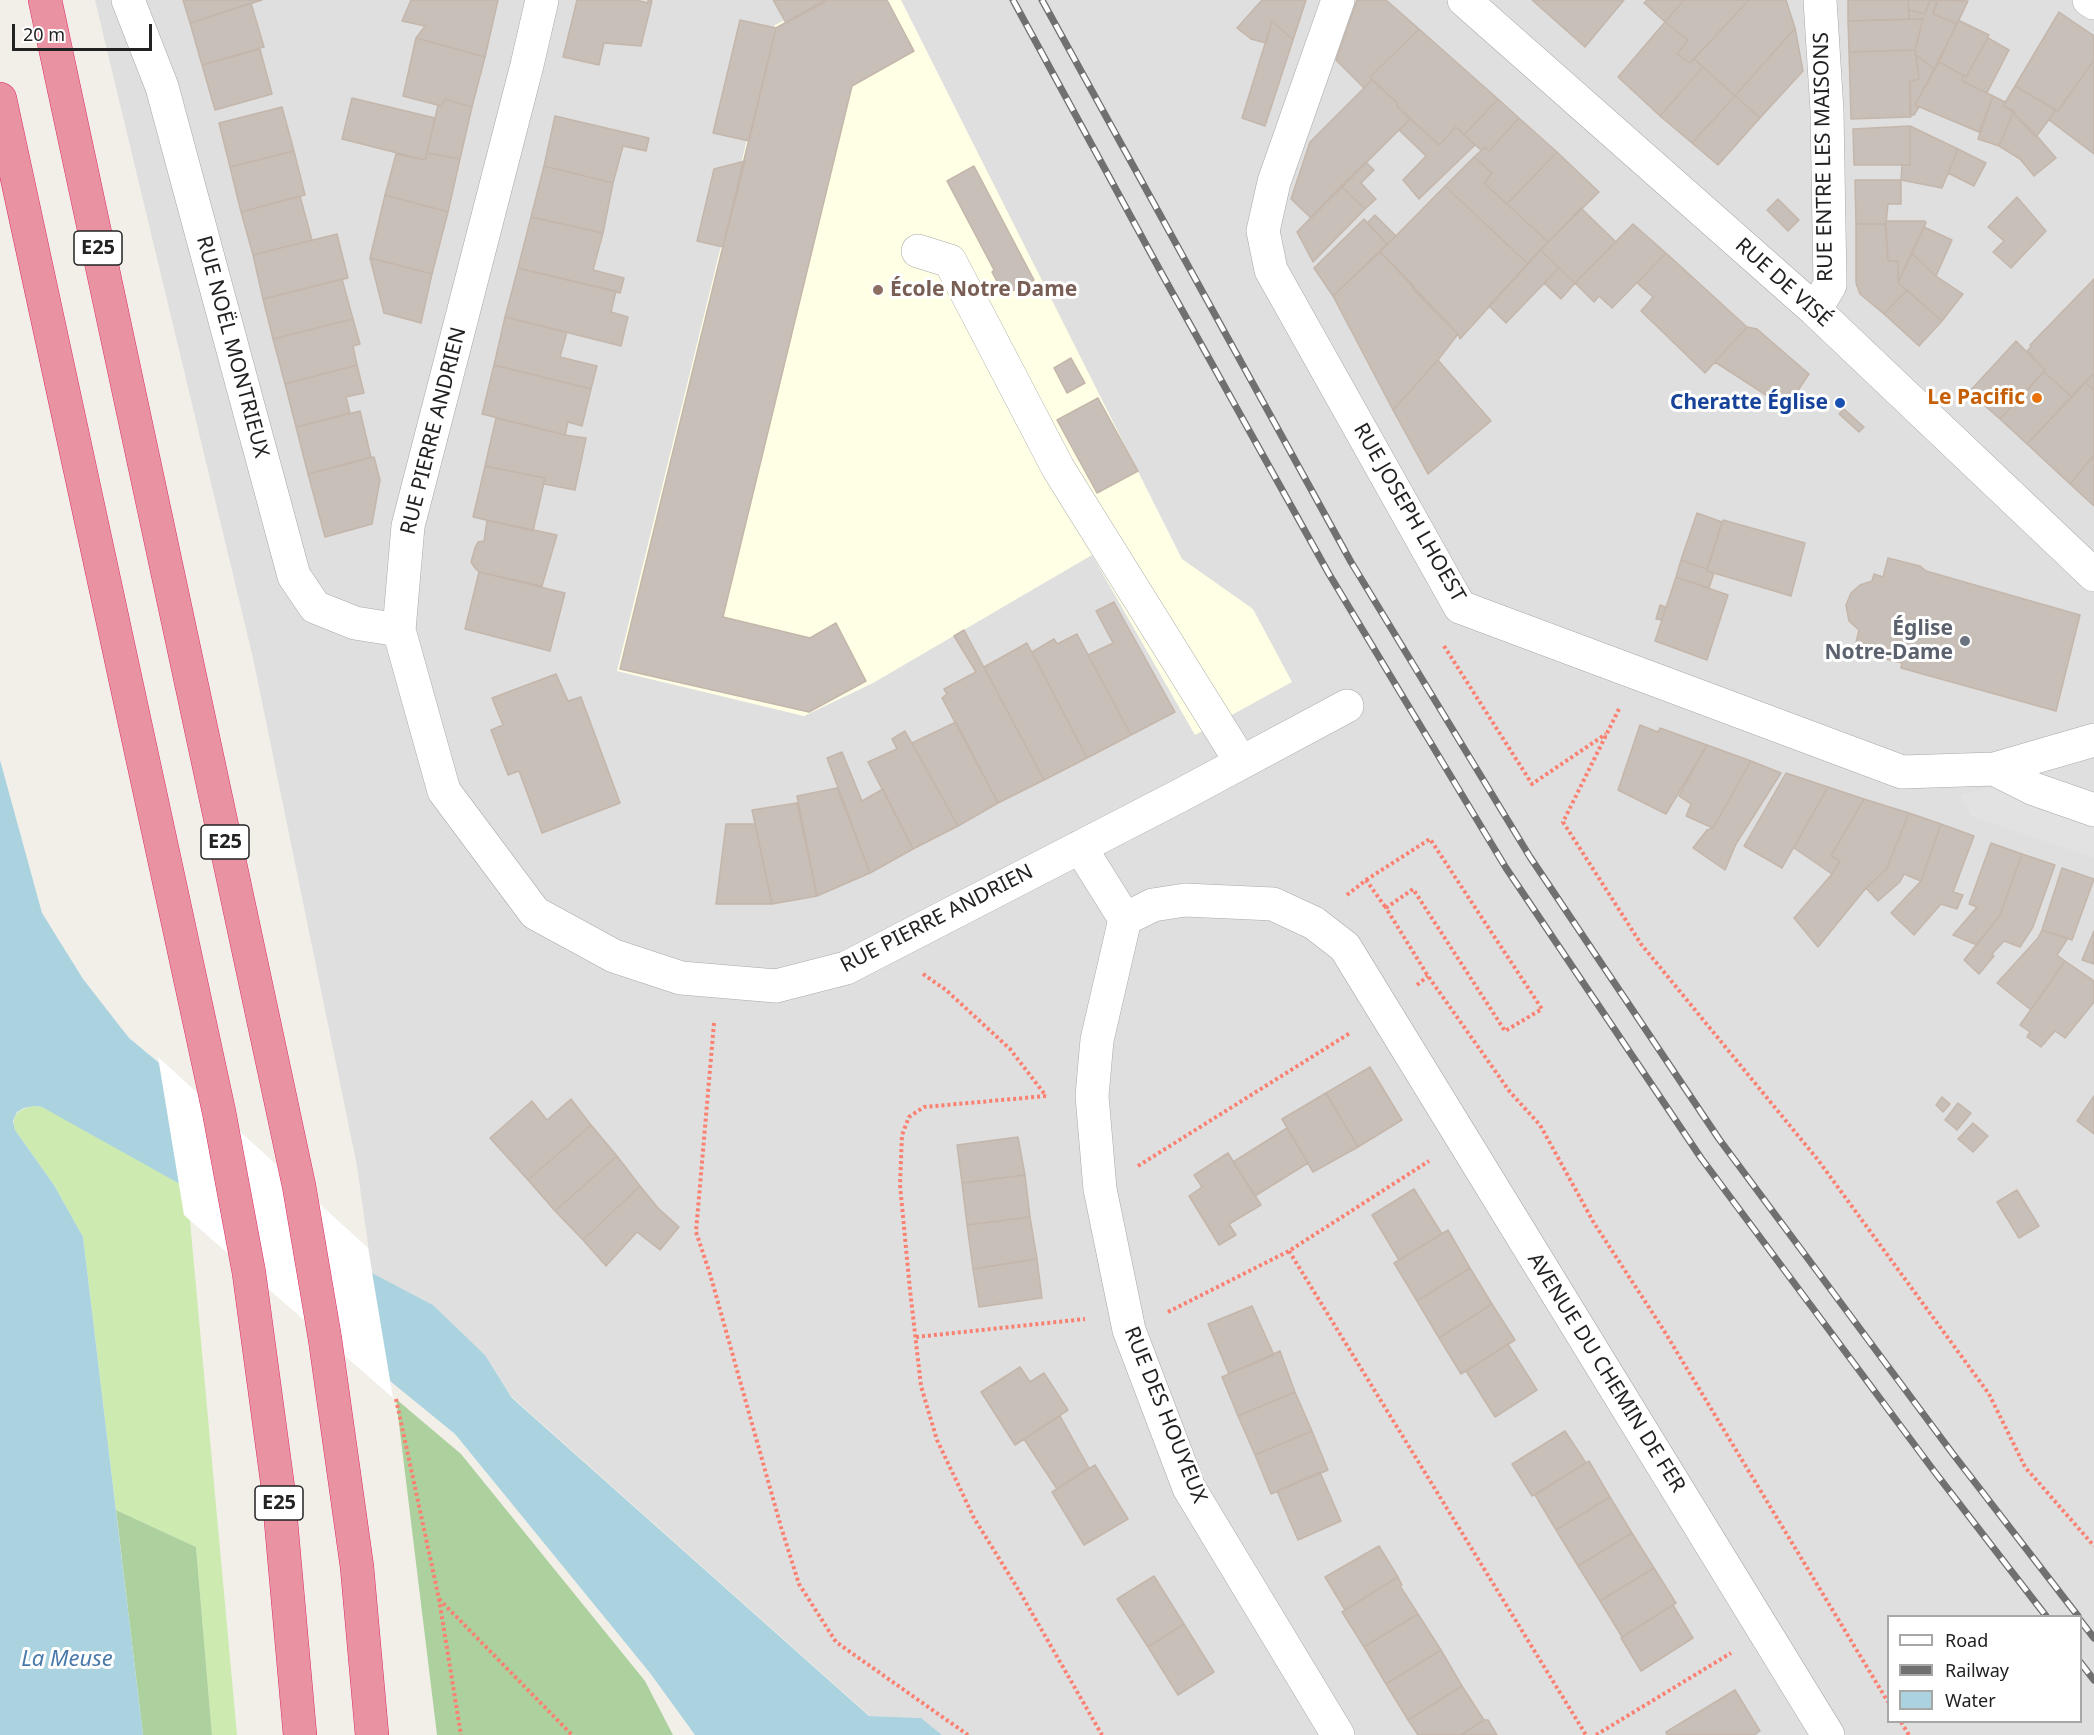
<!DOCTYPE html>
<meta charset="utf-8">
<style>
body{margin:0}
#map{position:relative;width:2094px;height:1735px;overflow:hidden;background:#f2efe9;font-family:"Noto Sans",sans-serif}
canvas{display:block}
.legend{position:absolute;left:1887px;top:1615px;width:195px;height:108px;box-sizing:border-box;background:#fff;border:2px solid #a7a7a7;margin:0;padding:8px 10px;list-style:none;font-size:18px;color:#222}
.legend li{display:flex;align-items:center;gap:12px;height:30px}
.legend b{width:30px;border:2px solid #a7a7a7}
.scale{position:absolute;left:12px;top:24px;width:140px;height:27px;box-sizing:border-box;border:3px solid #222;border-top:0;padding-left:8px;font-size:18px;line-height:21px;white-space:nowrap;color:#222;-webkit-text-stroke:4px #fff;paint-order:stroke}
</style>
<div id="map">
<canvas width="2094" height="1735"></canvas>
<ul class="legend">
<li><b style="height:8px;background:#fff"></b>Road</li>
<li><b style="height:8px;background:#707070"></b>Railway</li>
<li><b style="height:16px;background:#aad3df"></b>Water</li>
</ul>
<div class="scale">20 m</div>
</div>
<script>
const g = document.querySelector('canvas').getContext('2d');
g.lineJoin = 'round';
function fill(path, color) { g.fillStyle = color; g.fill(path, 'evenodd'); }
function trace(path, color, width, dash) { g.strokeStyle = color; g.lineWidth = width; g.lineCap = dash ? 'butt' : 'round'; g.setLineDash(dash || []); g.stroke(path); }
function label(font, color, halo, rows, align = 'center') {
  g.font = font + ' "Noto Sans",sans-serif'; g.lineWidth = 6; g.setLineDash([]); g.textBaseline = 'middle'; g.strokeStyle = halo; g.fillStyle = color; for (const [text, x, y, turn = 0] of rows) {
    g.save(); g.translate(x, y); g.rotate((+turn || 0) * Math.PI / 180); g.textAlign = isNaN(turn) ? turn : align; if (halo) g.strokeText(text, 0, 0); g.fillText(text, 0, 0); g.restore();
  }
}
fill(new Path2D(`
 M95 0H2094V1735H942L920 1718 870 1716 512 1397 485 1355 433 1305 372 1273 357 1166 253 658ZM1888 1616H2080V1722H1888Z`), '#e0dfdf');
fill(new Path2D(`
 M827 0H901L1182 559 1253 609 1292 682 1195 735 1092 555 873 683 804 716 617 671 775 25Z`), '#ffffe5');
fill(new Path2D(`
 M34 1106 42 1107 65 1118 187 1188 237 1735H212L196 1547 116 1510 83 1237 54 1185 15 1130C11 1114 19 1109 34 1106Z`), '#cdebb0');
fill(new Path2D(`
 M396 1399 461 1454 645 1681 673 1735H437Z
 M116 1510 196 1547 212 1735H143Z`), '#add19e');
fill(new Path2D(`
 M1996 786 2028 806 2094 828V858L1971 816 1960 795Z`), '#e2e2e2');
fill(new Path2D(`
 M0 760 42 913 83 979 129 1038 164 1067 372 1273 433 1305 485 1355 512 1398 869 1716 921 1718 942 1735H695L650 1673 455 1434 330 1332 187 1188 42 1107 34 1106 24 1108 17 1112 13 1121 15 1130 54 1185 83 1237 143 1735H0Z`), '#aad3df');
fill(new Path2D(`
 M158 1057 368 1248 393 1398 184 1215Z`), '#fff');
const building = new Path2D(`
 M183 0H262L190 23Z
 M411 0H498L485 57 416 38 425 26 402 21Z
 M577 0H636L648 3V0L652 1 641 46 604 43 599 65 563 57Z
 M773 0H825L826 1 786 23Z
 M825 0H887L914 51 852 86 723 617 810 638 836 623 866 681 809 712 620 669 776 28Z
 M1262 0H1306L1293 40 1272 21 1266 43 1251 39 1237 28Z
 M1357 0H1386L1419 29 1370 77 1372 80 1364 88 1336 60Z
 M1532 0H1624L1585 47Z
 M1647 0H1684L1665 22 1644 3Z
 M1684 0H1749L1690 63 1677 54 1688 40 1665 22Z
 M1749 0H1786L1795 28 1735 96 1694 59Z
 M1848 0H1908L1909 19 1848 21Z
 M1908 0H1930L1925 14 1909 10Z
 M1930 0 1937 1 1933 14 1957 24 1934 69 1916 55 1915 50 1923 19H1909V10L1925 14Z
 M1938 0 1968 1 1957 24 1933 14Z
 M251 3 264 47 202 65 190 23Z
 M2059 12 2094 36V60L2058 111 2015 86Z
 M1923 19 1915 50 1849 52 1848 21Z
 M740 20 776 28 749 141 713 133Z
 M1958 20 1989 35 1966 77 1939 62Z
 M1272 21 1293 40 1265 126 1242 118Z
 M1665 22 1688 40 1677 54 1690 63 1694 59 1703 67 1660 116 1618 77Z
 M1795 28 1803 71 1760 118 1735 96Z
 M1419 29 1498 99 1464 135 1456 127 1439 145 1397 106 1398 104 1370 77Z
 M416 38 485 57 472 107 445 99 441 106 403 96Z
 M1988 38 2009 50 1987 93 1962 81 1963 75 1966 77Z
 M260 49 272 94 215 110 202 65Z
 M1915 50 1919 79 1910 81 1911 117 1851 119 1849 52Z
 M1916 55 1934 69 1915 105 1919 107 1914 115H1910V81L1919 79Z
 M2094 60V154L2049 120 2056 110 2058 111Z
 M1939 62 1963 75 1962 81 1993 96 1979 132 1915 105Z
 M1703 67 1735 96 1692 143 1660 116Z
 M1372 80 1398 104 1397 106 1410 119 1311 218 1291 199 1310 142Z
 M2015 86 2056 110 2036 137 2015 115V113L2003 106Z
 M1735 96 1760 118 1718 165 1692 143Z
 M1993 96 2005 102 2003 106 2014 111 1999 146 1978 139Z
 M352 98 435 118 425 160 342 139Z
 M445 99 472 107 460 159 427 153 438 105 441 106Z
 M1498 99 1519 118 1489 151 1485 147 1481 150 1464 135Z
 M282 107 294 151 230 167 219 123Z
 M2014 111 2015 115 2037 136 2056 158 2034 176 2020 159 1999 146Z
 M555 116 649 138 646 151 623 146 613 183 544 166Z
 M1519 118 1557 152 1507 204 1484 183 1492 173 1474 157 1485 147 1489 151Z
 M1410 119 1439 145 1456 127 1475 145 1419 199 1403 180 1426 156 1399 130Z
 M1910 126V165H1854L1853 129Z
 M1910 126 1958 149 1942 188 1901 180 1902 165H1910Z
 M1958 149 1986 163 1974 186 1948 173Z
 M294 151 305 195 241 212 230 167Z
 M1557 152 1599 192 1548 242 1507 204Z
 M427 153 460 159 448 212 385 195 396 154 425 160Z
 M1474 157 1492 173 1484 183 1548 242 1528 264 1445 186Z
 M745 161 723 247 697 241 714 169Z
 M1366 162 1374 170 1361 183 1376 199 1365 209 1341 186Z
 M544 166 613 183 603 233 531 217Z
 M974 166 1034 280 1004 295 992 272 994 270 947 181Z
 M1855 180H1901V204H1888L1886 224H1856Z
 M1341 186 1365 209 1313 262 1297 232Z
 M1445 186 1528 264 1460 339 1458 334 1412 288 1414 286 1380 252Z
 M385 195 448 212 432 274 370 258Z
 M300 196 312 240 253 255 241 212Z
 M2017 197 2046 231 2011 268 1993 252 2004 241 1988 227Z
 M1778 199 1799 220 1788 231 1767 210Z
 M1581 208 1616 242 1575 283 1540 250Z
 M1375 215 1396 236 1387 244 1367 223Z
 M531 217 603 233 593 270 624 278 620 293 518 268Z
 M1364 219 1387 244 1333 296 1314 268Z
 M1885 221H1925L1926 223 1898 283V261H1888Z
 M1633 224 1666 253 1612 308 1599 296 1594 302 1575 283Z
 M1856 224H1886L1888 261H1898V283L1907 290 1884 314 1860 294 1856 283Z
 M1924 227 1952 240 1936 276 1911 253Z
 M337 234 348 278 263 299 253 255Z
 M1540 250 1559 268 1506 323 1489 306Z
 M1380 252 1458 334 1438 360 1393 410 1333 296Z
 M1666 253 1747 327 1705 373 1641 311 1653 297 1637 283Z
 M1911 253 1936 276 1963 294 1942 321 1898 283Z
 M370 258 432 274 421 323 384 313Z
 M518 268 616 291 611 312 628 317 621 346 505 317Z
 M1559 268 1575 283 1561 299 1544 283Z
 M342 279 353 319 273 339 263 299Z
 M2094 279V373L2072 397 2044 372 2045 370 2027 351 2031 347 2030 345Z
 M1907 290 1942 321 1919 346 1884 314Z
 M505 317 567 332 560 357 597 366 591 389 494 365Z
 M353 319 360 344 353 346 357 365 285 384 273 339Z
 M1747 327 1757 329 1809 374 1786 408 1715 362Z
 M2016 341 2045 370 2000 419 1969 392Z
 M1071 358 1085 383 1067 393 1054 368Z
 M1438 360 1491 421 1428 474 1393 410Z
 M357 365 364 393 346 397 350 413 296 427 285 384Z
 M494 365 591 389 582 426 568 422 565 435 482 414Z
 M2044 372 2072 397 2027 444 2000 419Z
 M2094 373V390L2085 382Z
 M2085 382 2094 390V455L2070 484 2027 444Z
 M1098 398 1138 471 1097 493 1057 420Z
 M1844 409 1864 427 1859 432 1839 414Z
 M360 411 371 457 308 474 296 427Z
 M496 418 565 435 586 438 575 490 544 484 545 478 485 466Z
 M2094 455V506L2070 484Z
 M374 457 380 480 372 524 325 537 308 474Z
 M485 466 545 478 533 531 473 517Z
 M1697 513 1722 522 1707 569 1681 560Z
 M487 520 557 535 542 586 479 572 475 568 471 562 475 548 478 542 484 541Z
 M1723 520 1805 543 1791 596 1707 571Z
 M1888 558 1920 566 1926 571 2080 615 2056 711 1901 668 1902 663 1854 651 1859 630 1849 621 1846 605 1851 593 1860 585 1872 581 1874 574 1883 577Z
 M1681 560 1707 569V571L1714 573 1709 588 1676 577Z
 M479 572 565 593 550 651 465 629Z
 M1676 577 1728 595 1707 660 1655 641Z
 M1114 602 1175 712 1131 735 1088 655 1113 643 1096 611Z
 M1660 605 1666 607 1662 620 1656 619Z
 M964 630 1044 780 998 803 942 698 947 694 944 689 976 672 954 636Z
 M1077 634 1131 735 1087 758 1032 652 1054 639 1057 644Z
 M1027 643 1087 758 1044 780 984 667Z
 M556 674 568 701 581 697 620 803 542 833 519 771 508 775 491 730 503 725 492 698Z
 M956 722 998 803 958 826 912 743Z
 M1640 725 1658 732 1660 728 1707 745 1666 814 1618 790Z
 M905 731 958 826 913 849 868 762 897 749 892 739Z
 M1707 745 1751 761 1713 828 1686 816 1691 804 1679 796Z
 M842 752 862 801 883 789 913 849 870 873 827 758Z
 M1751 761 1781 773 1736 844 1725 870 1693 848 1707 830 1713 828Z
 M1786 773 1828 787 1782 868 1744 846Z
 M1828 787 1864 799 1831 856 1840 861 1832 874 1794 848Z
 M837 788 870 873 817 896 797 796Z
 M1864 799 1909 813 1887 868 1866 888 1818 947 1794 918 1832 874 1840 861 1831 856Z
 M797 803 817 896 772 904 752 810Z
 M1909 813 1941 824 1921 881 1904 874 1900 882 1878 901 1866 888 1887 868Z
 M726 824H755L772 904H716Z
 M1941 824 1974 836 1953 892 1963 895 1957 909 1941 904 1914 935 1891 913 1921 881Z
 M1991 843 2022 854 2000 915 1977 945 1953 935 1977 907 1969 904Z
 M2022 854 2055 865 2033 927 2020 947 2004 941 1992 954 1994 956 1979 974 1964 960 2000 915Z
 M2062 868 2094 879 2072 940 2042 930Z
 M2042 930 2068 938 2057 955 2065 961 2031 1010 1997 983 2038 938Z
 M2094 931V964L2082 960Z
 M2065 961 2094 981V1002L2065 1038 2055 1031 2041 1047 2027 1037 2030 1032 2020 1025Z
 M1370 1067 1402 1120 1358 1147 1326 1093Z
 M1326 1093 1358 1147 1313 1172 1282 1119Z
 M2094 1096V1134L2077 1121Z
 M1942 1097 1950 1104 1943 1112 1936 1105Z
 M571 1099 591 1125 528 1180 490 1138 532 1101 547 1120Z
 M1958 1103 1971 1113 1957 1130 1945 1120Z
 M1973 1123 1988 1136 1973 1152 1958 1139Z
 M591 1125 617 1156 555 1211 528 1180Z
 M1287 1128 1308 1163 1255 1196 1233 1162Z
 M1018 1137 1025 1175 962 1183 957 1145Z
 M1228 1153 1261 1205 1229 1224 1236 1235 1219 1245 1189 1196 1202 1187 1194 1175Z
 M617 1156 640 1186 583 1240 555 1211Z
 M1025 1175 1030 1217 967 1225 962 1183Z
 M640 1186 658 1208 679 1227 660 1250 637 1232 606 1266 583 1240Z
 M1414 1189 1442 1234 1399 1260 1372 1215Z
 M2017 1190 2039 1226 2019 1238 1997 1202Z
 M1030 1217 1037 1259 973 1269 967 1225Z
 M1448 1230 1470 1268 1417 1301 1394 1263Z
 M1037 1259 1042 1298 979 1307 973 1269Z
 M1470 1268 1492 1304 1439 1338 1417 1301Z
 M1492 1304 1515 1340 1461 1374 1439 1338Z
 M1252 1306 1274 1355 1229 1374 1208 1324Z
 M1508 1344 1537 1390 1495 1417 1466 1371Z
 M1280 1351 1295 1392 1238 1416 1222 1377Z
 M1020 1367 1030 1382 1044 1373 1068 1410 1015 1445 981 1392Z
 M1295 1392 1312 1431 1255 1455 1238 1416Z
 M1060 1416 1089 1468 1057 1489 1024 1439Z
 M1312 1431 1328 1470 1271 1494 1255 1455Z
 M1565 1431 1586 1463 1532 1496 1512 1464Z
 M1589 1461 1610 1497 1556 1530 1535 1495Z
 M1095 1465 1128 1519 1084 1545 1052 1492Z
 M1320 1472 1341 1521 1298 1540 1277 1491Z
 M1610 1497 1632 1533 1578 1566 1556 1530Z
 M1632 1533 1654 1568 1600 1601 1578 1566Z
 M1379 1546 1398 1577 1345 1610 1325 1577Z
 M1654 1568 1676 1603 1622 1637 1600 1601Z
 M1154 1576 1184 1624 1148 1647 1117 1599Z
 M1398 1577 1402 1585 1400 1586 1418 1614 1364 1647 1342 1612Z
 M1673 1605 1693 1638 1641 1671 1621 1638Z
 M1418 1614 1441 1650 1386 1684 1364 1647Z
 M1184 1624 1214 1672 1178 1695 1148 1647Z
 M1441 1650 1462 1686 1408 1720 1386 1684Z
 M1462 1686 1484 1720 1461 1735H1418L1408 1720Z
 M1735 1690 1760 1731 1754 1735H1667L1666 1732Z
 M1484 1720H1488L1497 1735H1461Z`);
fill(building, '#c7bfb8');
trace(building, '#c4b6ab', 1.5);
const minor = new Path2D(`
 M128 0 162 87 294 576 315 607 355 623 399 630
 M542 0 527 65 408 526 399 630 444 791 535 913 614 956 681 978 776 986 846 968 1179 796 1347 706
 M1338 0 1274 182 1263 231 1271 270 1460 607 1902 772 1994 769 2094 740
 M1464 0 1815 310 2094 575
 M2089 0 2094 3
 M918 251 950 261 1058 468 1241 762
 M1815 310 1830 285 1827 111 1820 0
 M1994 769 2034 789 2094 810
 M1080 847 1125 919 1097 1040 1092 1096 1100 1189 1129 1330 1189 1488 1338 1735
 M1125 919 1153 905 1185 900 1273 904 1314 923 1345 947 1828 1735`);
const highway = new Path2D(`
 M45 0 299 1186 325 1339 357 1567 372 1735
 M0 99 219 1112 249 1273 278 1488 300 1735`);
trace(minor, '#a9a9a9', 34);
trace(highway, '#dc2a67', 34);
trace(new Path2D(`
 M1444 646 1532 784 1606 734
 M1619 709 1563 822 1641 944 1818 1160 1989 1394 2025 1467 2094 1546
 M1366 880 1430 839 1542 1009 1505 1031 1413 889 1386 908 1428 976 1510 1092 1540 1125 1594 1223 1663 1329 1888 1702
 M1347 895 1366 880 1386 908
 M923 974 946 990 1010 1049 1046 1096
 M1417 985 1428 976
 M714 1023 696 1232 710 1274 781 1527 799 1584 836 1642 968 1735
 M1046 1096 924 1107 909 1117 902 1135 900 1185 910 1290 921 1386 937 1440 974 1518 1021 1594 1102 1735
 M1138 1166 1350 1033
 M1289 1251 1586 1735
 M1168 1312 1289 1251 1429 1161
 M916 1337 1085 1319
 M396 1399 439 1599 461 1735
 M439 1599 572 1735
 M1901 1722 1909 1735
 M1596 1735 1731 1653`), '#fa8072', 4, [3, 3]);
trace(minor, '#fff', 33);
trace(highway, '#e892a2', 33);
const rail = new Path2D(`
 M1013 0 1162 274 1329 574 1506 868 1701 1158 1934 1471 2046 1616
 M1042 0 1351 562 1530 857 1719 1139 1953 1454 2078 1616
 M2080 1620 2094 1638
 M2080 1662 2094 1680`);
trace(rail, '#707070', 7);
trace(rail, '#fff', 4.5, [14]);
for (const [x, y, r, color] of [
 [878,290,6,"#8d6e63"],
 [2037,398,6,"#e8710a"],
 [1840,403,6,"#1a4fb4"],
 [1965,641,6,"#6b7280"]
]) { const dot = new Path2D(); dot.arc(x, y, r, 0, 2 * Math.PI); g.fillStyle = color; g.fill(dot); trace(dot, '#fff', 2); }
for (const [x, y, w] of [
 [98,248,48],
 [225,842,48],
 [279,1503,48]
]) { const box = new Path2D(); box.roundRect(x - w / 2, y - 17, w, 34, 4.5); g.fillStyle = '#fff'; g.fill(box); trace(box, '#222', 1.5); }
label('bold 20px', '#222', null, [
 ["E25",98,248],
 ["E25",225,842],
 ["E25",279,1503]
]);
label('21px', '#222', '#fff', [
 ["RUE ENTRE LES MAISONS",1824,157,-91],
 ["RUE DE VISÉ",1783,283,42],
 ["RUE NOËL MONTRIEUX",232,347,75],
 ["RUE PIERRE ANDRIEN",434,431,-76],
 ["RUE JOSEPH LHOEST",1409,513,60],
 ["RUE PIERRE ANDRIEN",937,919,-27],
 ["AVENUE DU CHEMIN DE FER",1606,1373,58],
 ["RUE DES HOUYEUX",1165,1415,68]
]);
label('bold 21px', '#785e54', '#fff', [
 ["École Notre Dame",890,290]
], 'left');
label('bold 21px', '#c56008', '#fff', [
 ["Le Pacific",2025,398]
], 'right');
label('bold 21px', '#164399', '#fff', [
 ["Cheratte Église",1828,403]
], 'right');
label('bold 21px', '#5b616d', '#fff', [
 ["Église",1953,629],
 ["Notre-Dame",1953,653]
], 'right');
label('italic 22px', '#4a7aab', '#fff', [
 ["La Meuse",67,1660]
]);
</script>
